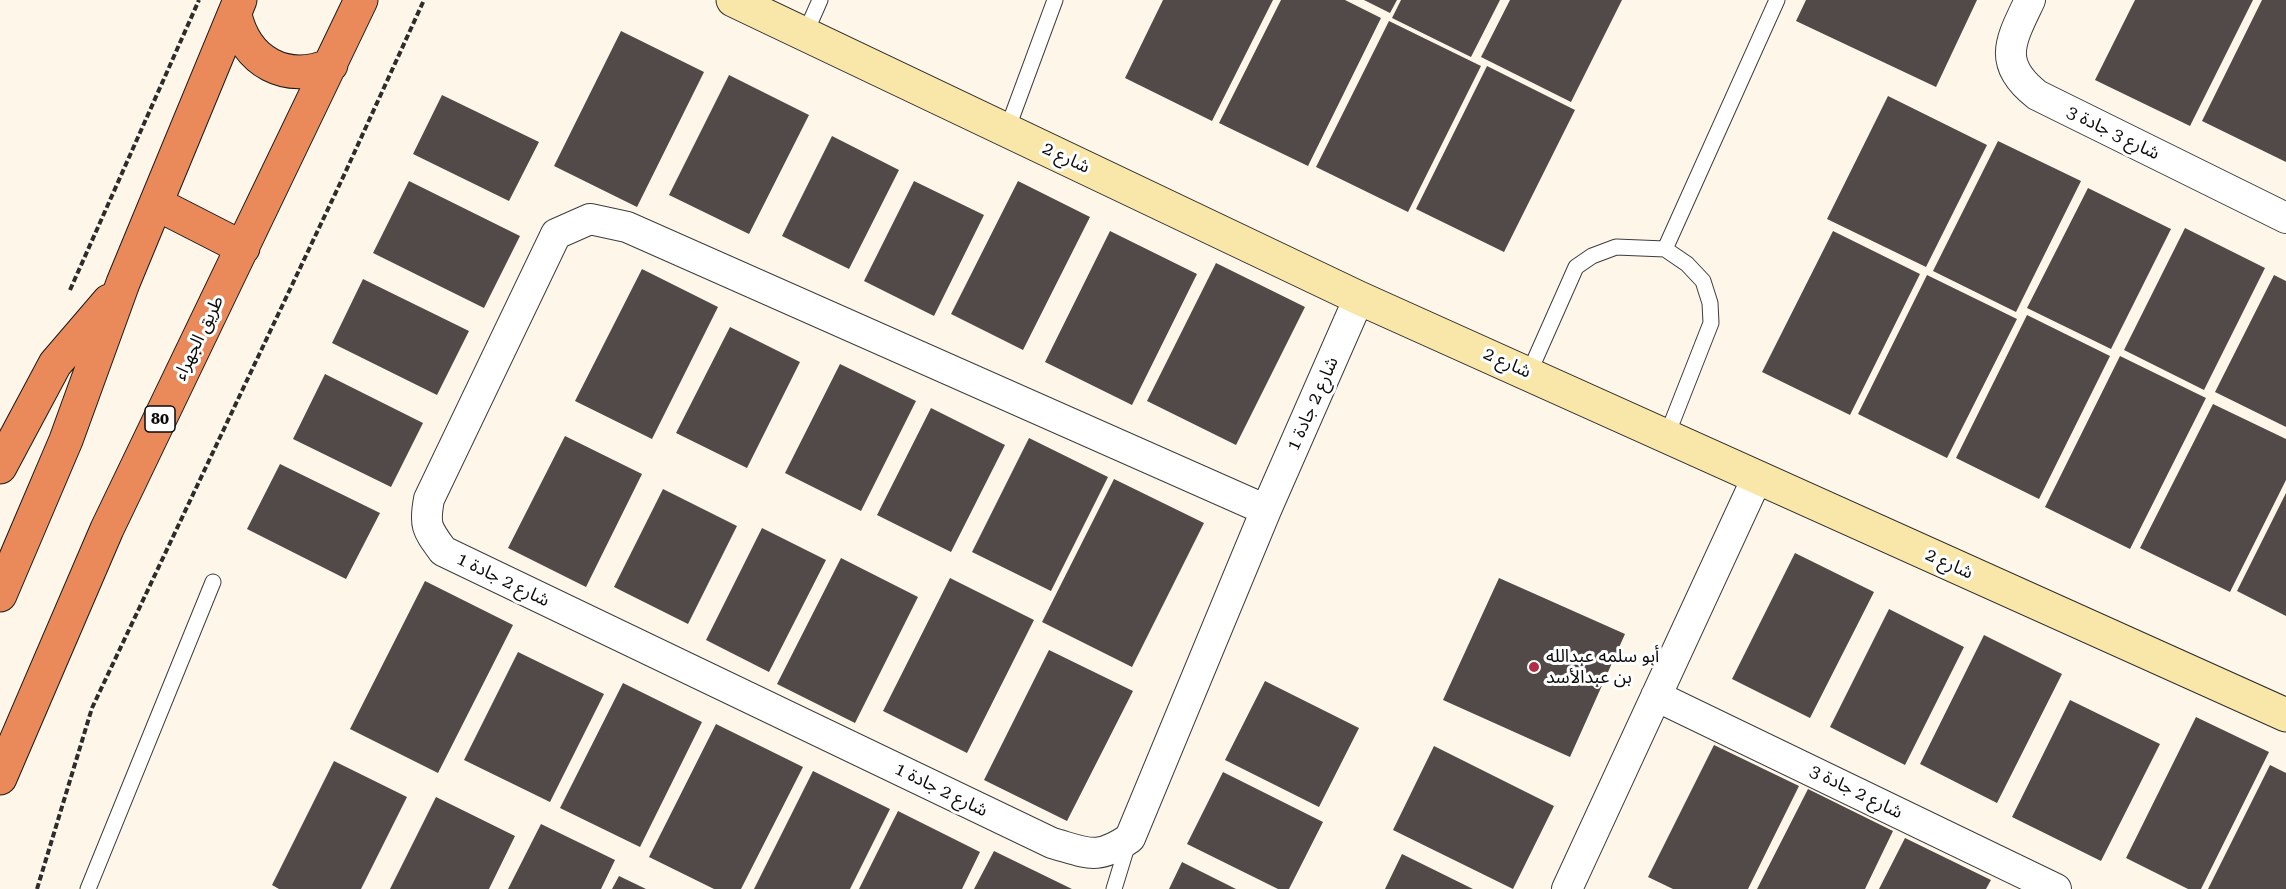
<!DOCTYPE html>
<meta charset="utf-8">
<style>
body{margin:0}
canvas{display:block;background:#fef7e9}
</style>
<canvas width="2286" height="889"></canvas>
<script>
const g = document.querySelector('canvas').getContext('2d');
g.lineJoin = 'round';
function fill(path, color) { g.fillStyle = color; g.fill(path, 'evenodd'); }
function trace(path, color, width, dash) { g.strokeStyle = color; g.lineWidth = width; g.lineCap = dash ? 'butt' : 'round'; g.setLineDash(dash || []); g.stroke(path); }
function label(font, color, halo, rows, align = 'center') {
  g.font = font + ' "Roboto Serif","Noto Sans Arabic",serif'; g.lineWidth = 6; g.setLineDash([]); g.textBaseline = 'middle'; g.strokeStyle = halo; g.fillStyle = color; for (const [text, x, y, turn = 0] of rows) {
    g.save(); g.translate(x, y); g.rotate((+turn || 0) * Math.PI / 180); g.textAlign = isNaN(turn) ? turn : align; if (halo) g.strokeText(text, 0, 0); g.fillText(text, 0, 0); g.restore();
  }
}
fill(new Path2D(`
 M1163 0H1273L1212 121 1125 78Z
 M1281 0H1345L1381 18 1308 166 1219 123Z
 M1364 0H1397L1390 13Z
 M1401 0H1500L1471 57 1392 18Z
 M1510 0H1622L1571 102 1481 57Z
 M1806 0H1977L1936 87 1796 21Z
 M2135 0H2253L2190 126 2095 80Z
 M2262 0H2286V162L2202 121Z
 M1389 21 1481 66 1408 212 1316 167Z
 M621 31 704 72 637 207 554 166Z
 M1487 66 1575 110 1504 252 1416 209Z
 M729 75 809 115 749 234 669 195Z
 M442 95 539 142 509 201 413 154Z
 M1888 96 1987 145 1926 267 1827 219Z
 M832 136 899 170 849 269 782 236Z
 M1998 141 2081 181 2016 312 1933 271Z
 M409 181 520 236 484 308 373 253Z
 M914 181 984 215 934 316 864 281Z
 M1018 181 1090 217 1023 350 951 314Z
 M2088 188 2171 229 2111 349 2027 308Z
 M2185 228 2265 268 2204 390 2124 350Z
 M1110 231 1197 274 1132 405 1045 362Z
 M1833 231 1920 274 1850 415 1762 372Z
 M1216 263 1305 307 1236 445 1147 401Z
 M642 269 718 307 652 439 575 401Z
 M1927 275 2017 319 1947 458 1858 414Z
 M2274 275 2286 281V427L2215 392Z
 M363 279 469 331 437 395 332 343Z
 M2027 315 2110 356 2039 499 1956 458Z
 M730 327 800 362 747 468 676 433Z
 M2120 356 2206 398 2130 549 2045 507Z
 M840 364 916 401 861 511 785 473Z
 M325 374 423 423 391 487 293 439Z
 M2213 404 2286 439V480L2230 592 2140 548Z
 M931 408 1005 445 951 552 877 515Z
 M565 436 642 474 586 587 508 548Z
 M1029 438 1108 477 1051 591 972 552Z
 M280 464 380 513 346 579 247 529Z
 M1114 479 1204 523 1132 667 1042 622Z
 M663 489 737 526 688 624 614 587Z
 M2286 493V616L2237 591Z
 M762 528 826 560 769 672 706 640Z
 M1795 553 1874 592 1810 718 1732 679Z
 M841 558 918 597 855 723 777 684Z
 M950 578 1034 620 967 753 883 711Z
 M1499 578 1625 634 1570 757 1443 700Z
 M425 581 513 625 438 773 350 729Z
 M1889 609 1964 647 1905 765 1830 727Z
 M1984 635 2062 674 1997 803 1920 764Z
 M1049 650 1133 691 1067 821 984 780Z
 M518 652 604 694 550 802 464 760Z
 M1265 681 1359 728 1319 807 1225 760Z
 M623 683 702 722 640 847 560 808Z
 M2070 700 2160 744 2101 861 2012 817Z
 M2196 717 2269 752 2201 889H2188L2126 858Z
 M716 724 803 767 741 889H714L649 857Z
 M1714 745 1799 786 1748 889H1673L1648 877Z
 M1434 746 1554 806 1513 889 1393 830Z
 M334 761 407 797 361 889H279L272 885Z
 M2270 765 2286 773V889H2208Z
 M813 771 890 809 850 889H754Z
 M1223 772 1323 822 1289 889H1278L1187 844Z
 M1808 789 1893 831 1865 889H1757Z
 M436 797 515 836 489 889H390Z
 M898 811 980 852 962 889H859Z
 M541 824 615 860 601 889H508Z
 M1905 838 1991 880 1986 889H1879Z
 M994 851 1072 889H974Z
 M1402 854 1473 889H1385Z
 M1182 862 1236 889H1169Z
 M619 876 646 889H612Z`), '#524a48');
const lane = new Path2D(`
 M805 34 820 0
 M1007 130 1055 0
 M1665 249 1777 0
 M1529 373 1576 267 1592 256 1616 247 1665 249 1687 264 1703 281 1710 303 1711 323 1667 435
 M88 889 213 582
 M1114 889 1129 840`);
const street = new Path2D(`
 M2030 0C2011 40 1996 63 2037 95L2286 218
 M1266 510 627 227 590 219 556 234 429 499C424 526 427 529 443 551L1052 843C1088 853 1097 861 1130 838L1266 510 1359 298
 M1656 696 2056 889
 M1567 889 1757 478`);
const secondary = new Path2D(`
 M733 0 1359 298 2286 715`);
const highway = new Path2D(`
 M235 15C246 62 286 84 331 65
 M157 204 243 248
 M0 467 55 364 109 301
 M0 595 66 440 123 283 240 0
 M0 778 107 529 361 0`);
trace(lane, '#3d3d3d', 17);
trace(street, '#3d3d3d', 32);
trace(secondary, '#2c2c2c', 35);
trace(highway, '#1b1b1b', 35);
trace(new Path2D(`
 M70 290 199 0
 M37 889 92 708 345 173 424 0`), '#2c2c2c', 4, [6, 3]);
trace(lane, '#fff', 15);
trace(street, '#fff', 30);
trace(secondary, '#f9e6a9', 33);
trace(highway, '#ea8a5b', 33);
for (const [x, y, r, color] of [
 [1534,667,6,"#b02d44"]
]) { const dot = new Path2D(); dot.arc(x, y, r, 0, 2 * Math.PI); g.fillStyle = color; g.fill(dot); trace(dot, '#fff', 2); }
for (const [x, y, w] of [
 [160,419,30]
]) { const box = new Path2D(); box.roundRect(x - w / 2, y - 13, w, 26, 4.5); g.fillStyle = '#fff'; g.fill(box); trace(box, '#0a0a0a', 1.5); }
label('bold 16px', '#0a0a0a', null, [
 ["80",160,419]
]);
label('18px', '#0a0a0a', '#fff', [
 ["شارع 3 جادة 3",2113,133,26],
 ["شارع 2",1066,158,25],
 ["طريق الجهراء",199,338,-64],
 ["شارع 2",1507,363,24],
 ["شارع 2 جادة 1",1313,404,-66],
 ["شارع 2",1949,564,24],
 ["شارع 2 جادة 1",503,580,26],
 ["شارع 2 جادة 1",941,790,26],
 ["شارع 2 جادة 3",1856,792,26]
]);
label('18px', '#0a0a0a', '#fff', [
 ["أبو سلمه عبدالله",1546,657],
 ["بن عبدالأسد",1546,678]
], 'left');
</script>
